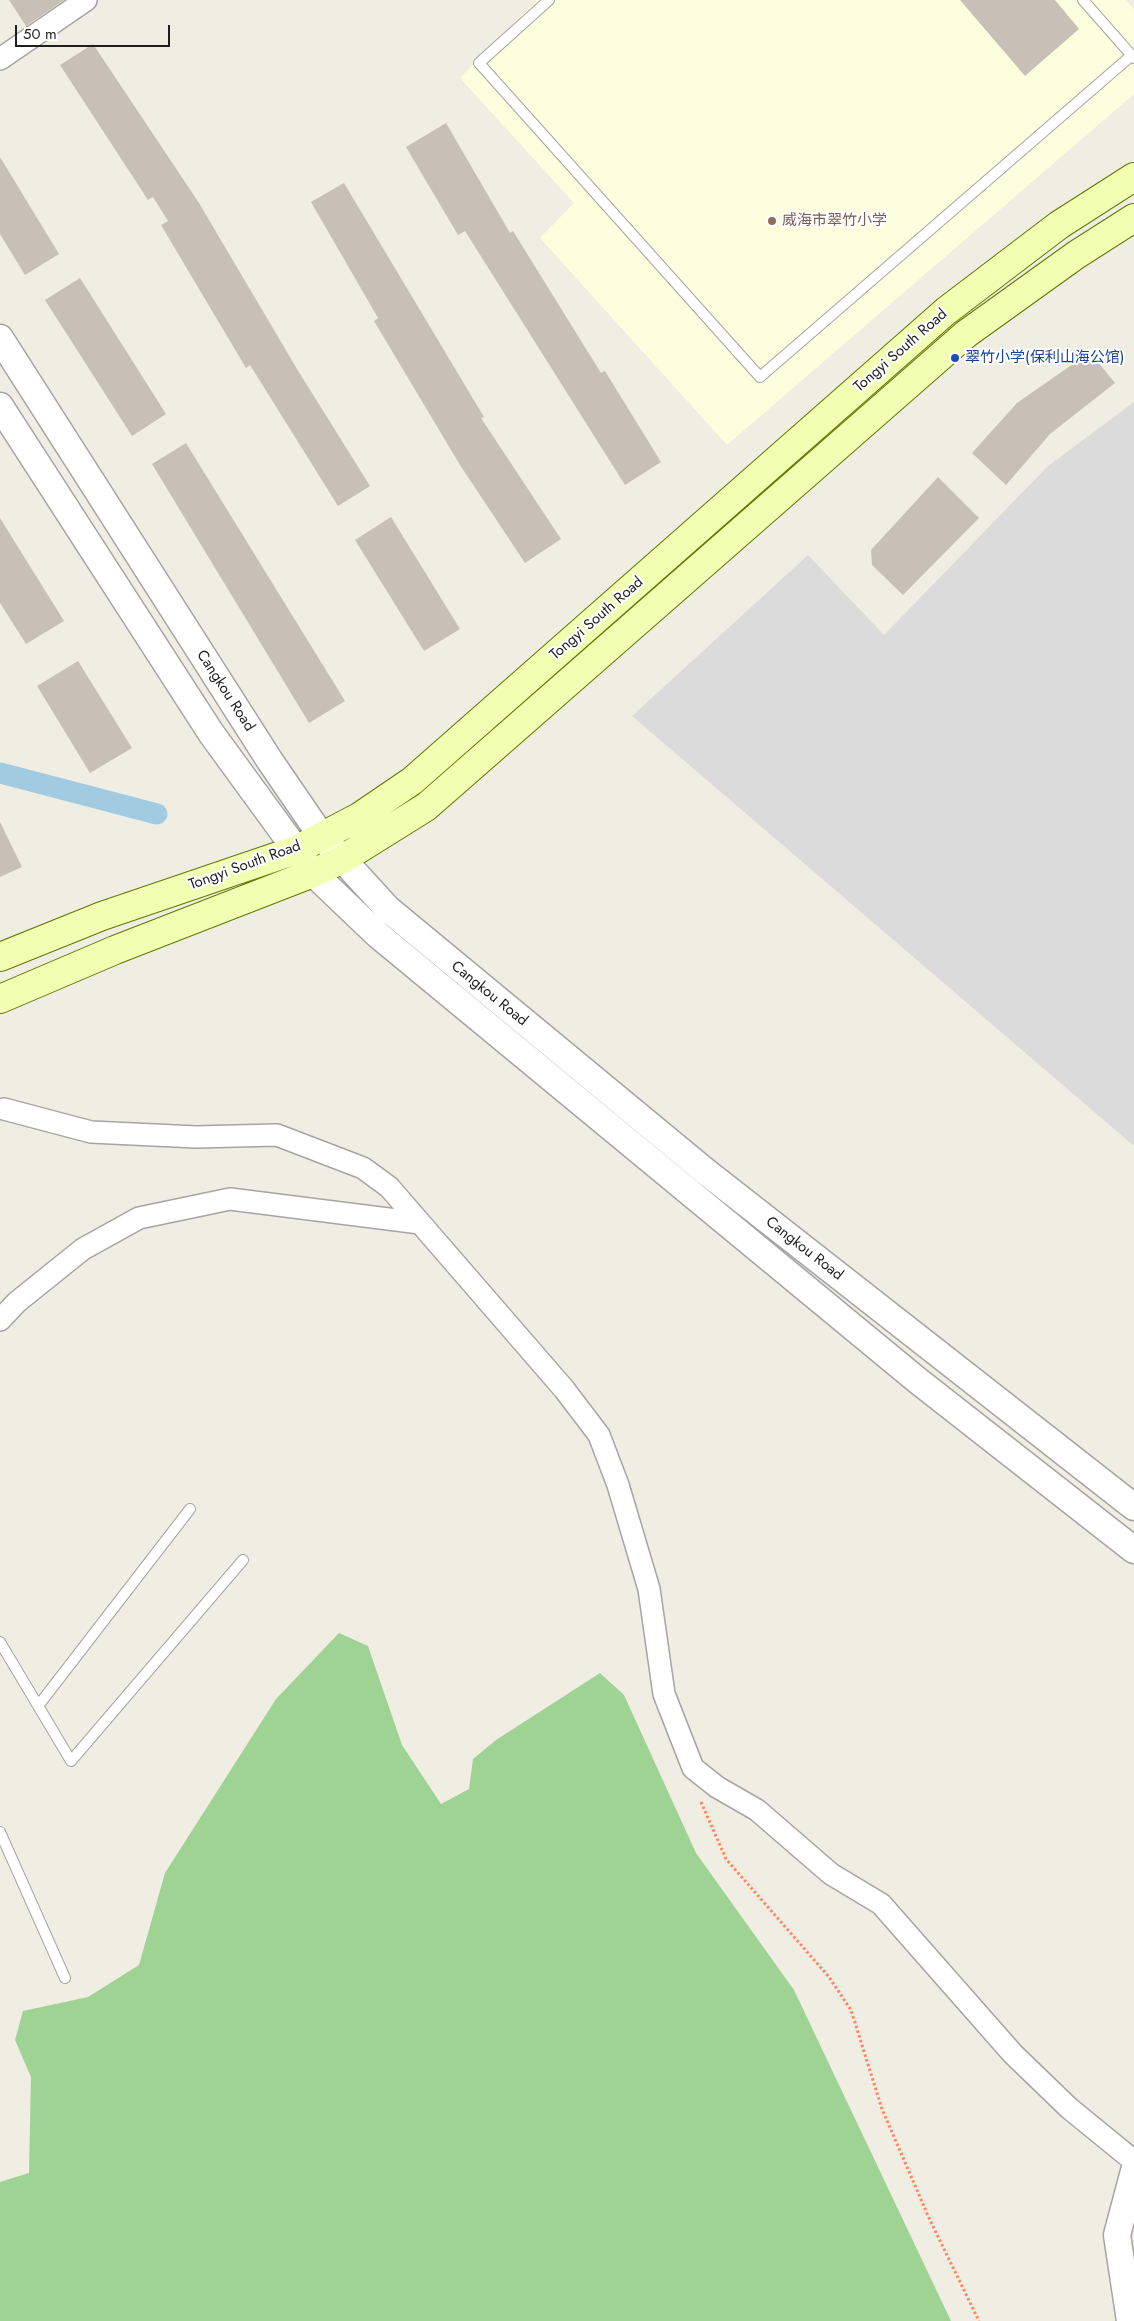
<!DOCTYPE html>
<meta charset="utf-8">
<style>
body{margin:0}
#map{position:relative;width:1134px;height:2321px;overflow:hidden;background:#f0ede3;font-family:Jost,sans-serif}
canvas{display:block}
.scale{position:absolute;left:15px;top:25px;width:155px;height:22px;box-sizing:border-box;border:2px solid #1e1e1e;border-top:0;padding-left:6px;font-size:15px;line-height:18px;white-space:nowrap;color:#1e1e1e;-webkit-text-stroke:4px #fff;paint-order:stroke}
</style>
<div id="map">
<canvas width="1134" height="2321"></canvas>
<div class="scale">50 m</div>
</div>
<script>
const g = document.querySelector('canvas').getContext('2d');
g.lineJoin = 'round';
function fill(path, color) { g.fillStyle = color; g.fill(path, 'evenodd'); }
function trace(path, color, width, dash) { g.strokeStyle = color; g.lineWidth = width; g.lineCap = dash ? 'butt' : 'round'; g.setLineDash(dash || []); g.stroke(path); }
function label(font, color, halo, rows, align = 'center') {
  g.font = font + ' Jost,"Noto Sans SC",sans-serif'; g.lineWidth = 4; g.setLineDash([]); g.textBaseline = 'middle'; g.strokeStyle = halo; g.fillStyle = color; for (const [text, x, y, turn = 0] of rows) {
    g.save(); g.translate(x, y); g.rotate((+turn || 0) * Math.PI / 180); g.textAlign = isNaN(turn) ? turn : align; if (halo) g.strokeText(text, 0, 0); g.fillText(text, 0, 0); g.restore();
  }
}
fill(new Path2D(`
 M1134 402V1146L632 716 808 555 884 635 1048 466Z`), '#dcdbdb');
fill(new Path2D(`
 M537 0H1126L1134 9V94L727 445 540 238 574 203 460 78Z`), '#fbffdd');
fill(new Path2D(`
 M339 1633 368 1646 402 1745 441 1804 469 1789 473 1759 496 1740 600 1673 624 1695 696 1853 794 1990 951 2321H0V2182L29 2173 31 2077 15 2040 23 2011 88 1997 139 1965 165 1873 276 1699Z`), '#9fd394');
trace(new Path2D(`
 M0 773 157 814`), '#a0cbe1', 21);
fill(new Path2D(`
 M9 0H64L26 26Z
 M960 0H1055L1079 29 1025 76Z
 M93 44 199 203 297 369 370 486 338 506 250 365 246 368 161 225 168 221 153 197 148 200 60 65Z
 M446 123 510 233 513 231 601 373 605 371 661 462 625 485 465 231 458 235 406 147Z
 M0 157 59 254 25 275 0 234Z
 M344 183 484 417 481 418 561 539 525 563 460 465 374 321 378 318 311 202Z
 M80 278 166 414 132 436 45 300Z
 M1090 352 1115 383 1050 434 1006 485 972 453 1017 403Z
 M186 443 345 701 309 723 152 464Z
 M938 477 979 518 903 595 872 565 871 550Z
 M391 517 460 629 424 651 355 540Z
 M0 518 64 621 26 644 0 603Z
 M78 661 132 748 90 773 37 686Z
 M0 822 22 867 0 877Z`), '#c8c0b6');
const service = new Path2D(`
 M549 0 479 63 760 377 1132 55
 M1083 0 1134 58
 M0 1642 71 1761 243 1560
 M38 1706 190 1509
 M0 1832 65 1978`);
const minor = new Path2D(`
 M0 59 86 0
 M4 1109 91 1132 196 1137 277 1135 363 1168 389 1187 564 1389 599 1435 618 1485 649 1589 664 1694 693 1768 717 1787 757 1810 831 1874 881 1904 1013 2054 1069 2108 1134 2161
 M0 1320 17 1302 83 1249 139 1218 230 1199 420 1223`);
const tertiary = new Path2D(`
 M0 338 270 761 322 837 388 909 705 1171 1134 1507
 M0 406 211 733 313 873 378 935 917 1380 1134 1550
 M1130 2321 1117 2235 1134 2171`);
const secondary = new Path2D(`
 M0 957 102 916 296 850 359 817 412 781 946 311 1059 225 1134 177
 M0 999 115 950 313 873 341 860 426 807 966 334 1076 255 1134 218`);
trace(service, '#a5a5a5', 12);
trace(minor, '#a5a5a5', 24);
trace(tertiary, '#a5a5a5', 29);
trace(secondary, '#5f7a00', 30);
trace(new Path2D(`
 M701 1802 726 1859 829 1977 851 2010 882 2109 929 2218 979 2321`), '#ff8765', 3, [2.5, 2.5]);
trace(service, '#fff', 10);
trace(minor, '#fff', 21);
trace(tertiary, '#fff', 26);
trace(secondary, '#f2ffb2', 28);
for (const [x, y, r, color] of [
 [772,221,5,"#8d6e63"],
 [955,358,5,"#1a4fb4"]
]) { const dot = new Path2D(); dot.arc(x, y, r, 0, 2 * Math.PI); g.fillStyle = color; g.fill(dot); trace(dot, '#fff', 2); }
label('15px', '#785e54', '#fff', [
 ["威海市翠竹小学",782,221]
], 'left');
label('15px', '#1e1e1e', '#fff', [
 ["Tongyi South Road",901,351,-41],
 ["Tongyi South Road",597,619,-41],
 ["Cangkou Road",225,691,57],
 ["Tongyi South Road",245,866,-20],
 ["Cangkou Road",489,994,39],
 ["Cangkou Road",804,1249,38]
]);
label('15px', '#164399', '#fff', [
 ["翠竹小学(保利山海公馆)",965,358]
], 'left');
</script>
